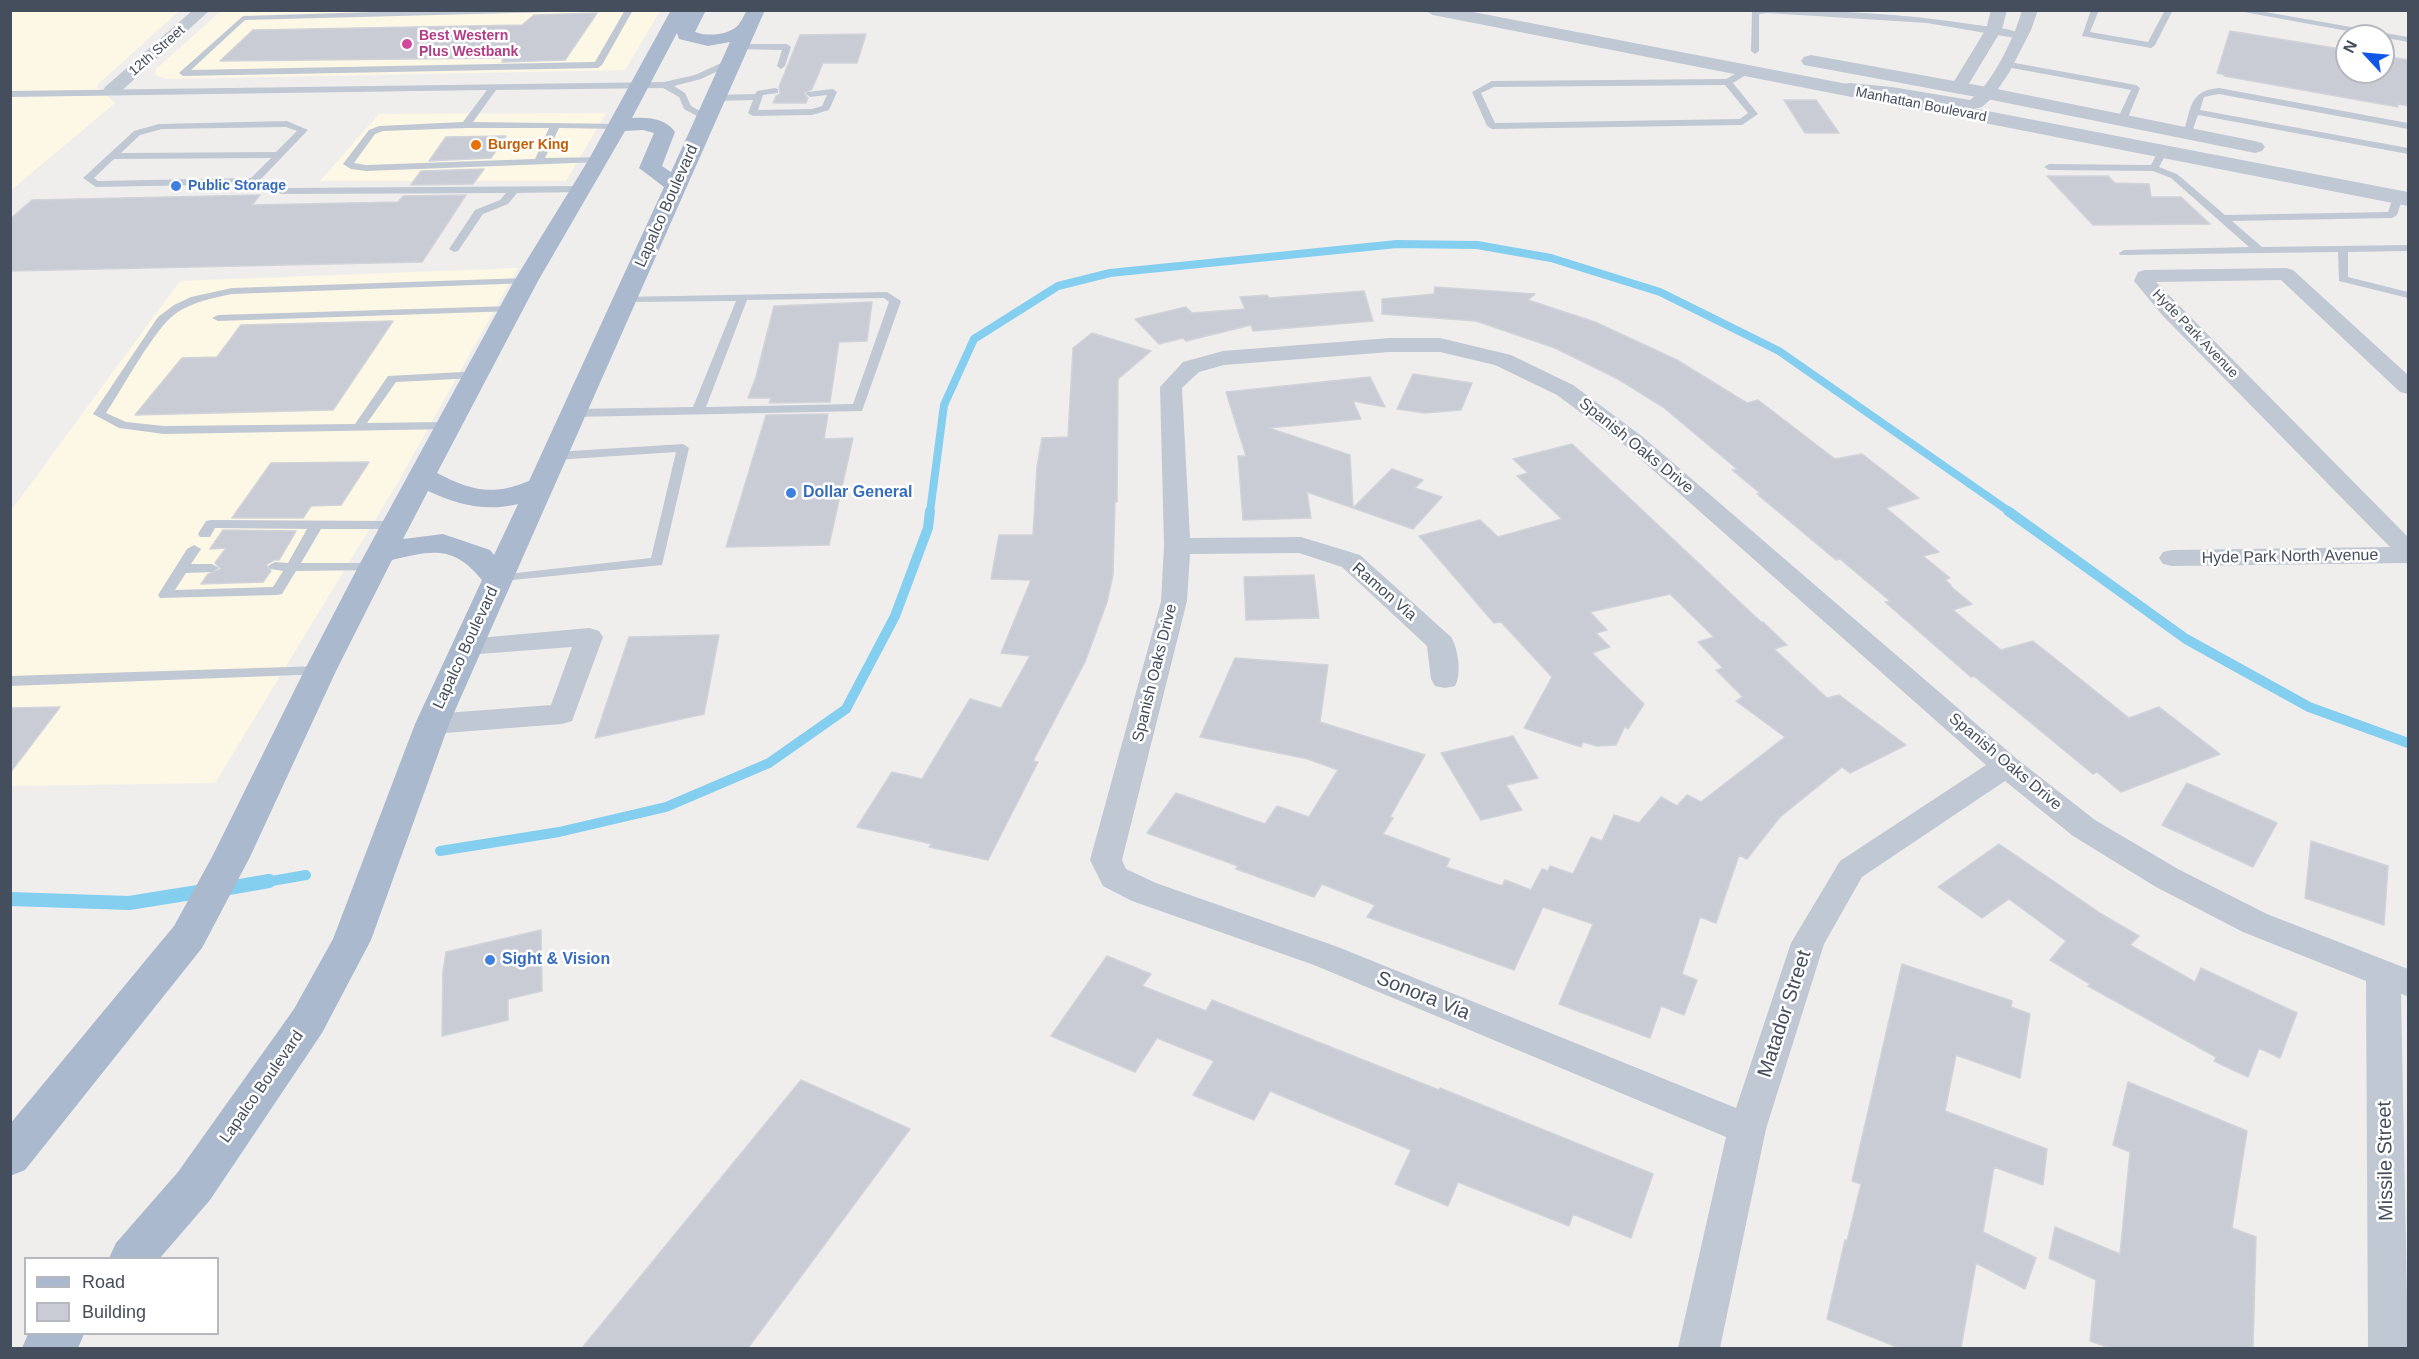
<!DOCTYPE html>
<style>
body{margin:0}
#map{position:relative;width:2419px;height:1359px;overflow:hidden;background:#f0eeed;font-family:Helvetica,sans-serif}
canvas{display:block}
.frame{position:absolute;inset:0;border:12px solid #454e5c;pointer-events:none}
.legend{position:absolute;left:24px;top:1257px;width:195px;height:78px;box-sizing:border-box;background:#fff;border:2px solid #b5b8be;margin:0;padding:8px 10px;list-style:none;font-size:18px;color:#454e5c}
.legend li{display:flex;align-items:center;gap:12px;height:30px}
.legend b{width:30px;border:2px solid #b5b8be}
.north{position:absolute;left:2335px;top:24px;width:60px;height:60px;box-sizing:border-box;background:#fff;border:2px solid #b5b8be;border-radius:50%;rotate:296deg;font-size:16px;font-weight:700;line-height:24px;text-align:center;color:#454e5c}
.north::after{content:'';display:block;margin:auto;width:21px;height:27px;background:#1056e8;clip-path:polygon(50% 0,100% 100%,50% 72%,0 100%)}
</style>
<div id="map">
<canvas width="2419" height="1359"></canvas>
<div class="frame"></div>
<ul class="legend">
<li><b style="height:8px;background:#abb9ce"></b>Road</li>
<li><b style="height:16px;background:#c9ccd4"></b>Building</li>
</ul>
<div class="north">N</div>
</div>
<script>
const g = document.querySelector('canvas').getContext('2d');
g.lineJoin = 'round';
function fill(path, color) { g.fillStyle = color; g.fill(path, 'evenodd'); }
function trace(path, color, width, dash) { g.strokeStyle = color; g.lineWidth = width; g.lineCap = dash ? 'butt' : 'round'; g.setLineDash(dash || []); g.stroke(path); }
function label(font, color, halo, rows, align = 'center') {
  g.font = font + ' Helvetica,sans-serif'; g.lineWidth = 5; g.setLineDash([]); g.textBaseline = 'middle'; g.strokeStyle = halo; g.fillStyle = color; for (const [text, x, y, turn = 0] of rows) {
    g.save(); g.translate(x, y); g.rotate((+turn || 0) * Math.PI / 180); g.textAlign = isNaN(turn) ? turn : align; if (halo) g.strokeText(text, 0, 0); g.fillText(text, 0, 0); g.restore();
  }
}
fill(new Path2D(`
 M11 11H179L96 86 115 103 11 190Z
 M221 11H660L625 70 166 79 155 75 156 69Z
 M606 113 566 181H320L379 114Z
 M518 268 398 482 215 783 11 786 10 512 180 281Z`), '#fdf8e5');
trace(new Path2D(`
 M930 512 944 405 974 339 1058 286 1110 273 1397 244 1477 245 1551 258 1660 292 1779 351 2010 512`), '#84cef0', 8);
trace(new Path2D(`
 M2008 511 2186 639 2309 707 2408 743
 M440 851 559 832 666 807 769 763 846 709 895 616 928 528 930 511
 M260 883 306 875`), '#84cef0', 10);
trace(new Path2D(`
 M223 889 269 881
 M10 899 129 903 204 891`), '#84cef0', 14);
const building = new Path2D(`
 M597 13 565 60 502 62 503 58 220 61 253 30 522 25 534 15Z
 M2230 31 2347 50V72H2383V56L2409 60V106L2398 104V107L2224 76 2225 75 2217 73Z
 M866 34 857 63H823L812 89 804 93 808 98 806 103H773L776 96 780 94 779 87 800 35Z
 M1784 100H1816L1839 133H1805Z
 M506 136 491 158 429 161 446 137Z
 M484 169 473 184 411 185 421 171Z
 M2047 176H2108L2115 183 2149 184 2151 197H2181L2210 224 2093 225Z
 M260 195 252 205 398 202 403 196 466 195 422 262 10 271V219L32 200Z
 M1435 287 1535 294 1528 300 1595 322 1677 360 1747 403 1758 400 1835 459 1862 454 1919 498 1886 508 1939 552 1923 556 1950 578 1945 580 1951 585H1949L1972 604 1953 610 2001 650 2033 641 2129 718 2159 707 2220 754 2121 792 2097 772 2093 774 1974 676 1971 677 1885 602 1890 601 1840 559 1836 560 1757 494 1760 493 1732 470 1737 469 1663 407 1618 379 1555 348 1476 321 1382 314V299L1434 294Z
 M1364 291 1373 321 1253 331 1251 325 1186 341 1183 338 1159 344 1135 319 1186 307 1192 313 1245 309 1240 297 1267 295 1269 298Z
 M872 302 867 341 839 342 830 402 769 403 771 398H748L756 377 774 306Z
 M393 321 333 410 135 415 182 358 217 357 241 325Z
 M1092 333 1151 351 1118 379 1117 502H1115L1113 575 1107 602 1085 662 1033 761 1038 762 988 860 929 847 932 844 857 827 892 772 922 779 970 699 1001 708 1030 656 1001 653 1031 580 991 579 999 535H1033L1037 467 1042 438 1068 437 1073 348Z
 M1413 374 1472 383 1461 410 1425 413 1397 409Z
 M1370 377 1385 407 1353 401 1361 419 1269 428 1350 455 1353 508 1307 492 1311 518 1243 520 1238 456H1246L1226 392Z
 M828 414 824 439 853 438 829 545 726 547 766 415Z
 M1572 444 1761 622H1763L1787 645 1774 649 1827 698 1839 695 1906 745 1850 773 1842 767 1780 817 1747 859 1739 855 1716 923 1700 917 1682 974 1697 980 1684 1015 1661 1006 1650 1038 1559 1004 1593 924 1543 907 1514 970 1367 917 1375 905 1322 884 1314 897 1236 869 1238 866 1147 833 1176 793 1265 824 1277 806 1309 817 1338 770 1308 759 1200 737 1235 658 1328 665 1320 722 1425 755 1390 817 1393 818 1383 834 1450 859 1446 867 1502 886 1505 880 1531 890 1542 869 1548 871 1550 866 1573 874 1591 837 1602 841 1614 815 1639 823 1661 797 1677 806 1687 795 1701 802 1785 737 1736 701 1743 697 1716 670 1723 668 1698 642 1714 637 1670 594 1590 612 1607 630 1596 633 1610 647 1592 653 1644 704 1628 729 1625 726 1616 745 1597 746 1583 742 1581 747 1524 728 1552 677 1501 622 1494 623 1419 536 1480 520 1498 537 1562 519 1517 476 1528 473 1513 459Z
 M369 462 341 505 311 506 303 518H232L271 463Z
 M1392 469 1423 480 1415 488 1442 497 1413 529 1353 508Z
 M223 530 296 531 279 560H274L266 565 271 571 263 582 201 584 208 574 221 569 215 563 226 548 210 549Z
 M1314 575 1319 618 1246 620 1244 577Z
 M719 635 704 714 595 738 629 637Z
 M60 707 10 773V708Z
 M1513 736 1538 778 1506 785 1522 810 1481 820 1441 753Z
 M2187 783 2277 823 2253 867 2162 825Z
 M2311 841 2388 866 2384 925 2305 898Z
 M1999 844 2103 915 2139 936 2130 945 2195 982 2201 968 2297 1013 2280 1058 2259 1048 2248 1077 2214 1061 2216 1057 2088 986 2090 984 2050 960 2066 941 2009 899 1982 918 1938 887Z
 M541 930 542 991 508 999V1020L442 1036 443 971 446 952Z
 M1107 956 1151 974 1142 986 1206 1011 1212 1000 1439 1090 1440 1088 1653 1174 1631 1238 1573 1214 1569 1226 1458 1182 1448 1206 1395 1184 1411 1150 1270 1091 1254 1120 1193 1095 1214 1061 1157 1038 1135 1072 1051 1036Z
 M1902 964 2012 1001 2011 1007 2030 1014 2020 1078 1956 1055 1945 1111 2047 1149 2043 1185 1994 1167 1983 1232 2036 1258 2025 1289 1976 1263 1961 1348H1899L1827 1319 1845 1240 1847 1241 1861 1184 1852 1181Z
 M801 1080 910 1129 748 1348H582Z
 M2128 1082 2247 1131 2232 1228 2256 1237 2253 1348H2110L2090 1341 2096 1280 2049 1258 2055 1227 2120 1254 2130 1152 2113 1145Z`);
fill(building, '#c9ccd4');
trace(building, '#d1d3da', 1.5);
fill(new Path2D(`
 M438 10H555L551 12 245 20 191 70 595 62 625 10H633L602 65 598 68 183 76 179 73 243 16Z
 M1752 10C1827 10 1902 13 1977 25 1991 27 2013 28 2025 36L2021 39 1927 23 1767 13 1759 14V51L1755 54 1751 51Z
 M2091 10H2099L2090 32 2148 42 2165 10H2173L2155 45 2151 48 2082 36Z
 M2233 10H2254L2408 37V42Z
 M737 44H787L791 47 785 66 781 69 777 66 782 50 734 49 733 47Z
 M730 59 734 62 733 64 701 79 674 86 685 93 691 106 709 116V120L706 121 684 109 679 97 663 88 496 90 473 122 622 124V128L619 129 559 128 545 158 603 157V161L600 162 366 171 351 169 343 164 369 130 379 126 463 122 487 90 10 97V91L664 82 695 75ZM466 128H549L535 159 366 165 354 163 375 134 383 131Z
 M2004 61 2136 85 2140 88 2127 120 2122 123 2117 120 2131 90 2001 66V62Z
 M1746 68 1750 71 1749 73 1733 83 1758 114 1742 125 1492 129 1487 126 1472 92 1492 81 1726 79ZM1725 85 1748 113 1740 119 1495 123 1481 93 1494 87Z
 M775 88 778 89V93L763 95 758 110 812 109 822 106 827 95 810 97 806 94 807 92 833 89 837 92 829 110 812 115 753 116 748 113 753 100 715 101 710 98 715 95 755 94 757 91Z
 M2219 88 2408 123V129L2219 94 2204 97 2200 110 2408 148V154L2198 115 2191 135H2185L2183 133C2192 108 2188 91 2219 88Z
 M287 121 308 130 260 180 283 188 582 186 587 189 582 192 517 193 508 204 483 214 458 251 454 252 449 249 475 210 500 200 506 193 282 194 253 184 96 187 83 178 134 131 159 124ZM286 127 297 131 276 152 121 153 140 135 162 129ZM271 158 251 178 98 181 94 178 114 159Z
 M2159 150 2167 152 2159 167 2177 174 2225 215 2388 212 2394 195H2402L2403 197 2397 215 2392 218 2232 221 2262 247 2408 245V251L2348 252V277L2408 292V298L2339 281 2338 252 2120 255 2119 253 2124 250 2249 247 2171 178 2153 171 2049 170 2044 167 2049 164 2151 165Z
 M526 278 530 279V283L232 294C212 298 192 302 175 314 155 328 122 389 106 413L126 422 164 426 355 424 388 376 480 371 482 374 476 378 396 382 367 423 448 422 454 426 452 429 164 434 119 428 93 414 158 317 174 305 191 297 232 288Z
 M887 292 901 301 862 411 574 417 568 413 574 409 693 407 736 301 625 302 619 299 621 297ZM884 298 889 302 853 404 706 407 747 300Z
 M511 306 515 307V311L218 321 212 318 218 315Z
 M683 444 689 448 662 565 493 582 491 579 493 576 498 575 651 558 676 452 555 460 549 456 555 452Z
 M211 520 396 521 403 525 396 529H321L301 563H373L378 564 380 567 378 570 296 571 282 594 277 595 160 598 158 595 187 549 194 545 201 549 191 564H212L219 568 212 572 186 573 175 590 273 587 283 571 270 569 268 566 275 562 288 563 307 529 215 528 210 537H200L198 534 206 521Z
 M320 666 325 668 327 671 325 674 10 686V676Z`), '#c0c8d4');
fill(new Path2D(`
 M193 10H210L117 95H105L103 91 105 87Z
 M1991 10H2007L2002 29 1964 92H1952L1950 88 1986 29Z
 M2022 10H2038L2031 30 2009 73 1991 99 1982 107 1965 111 1892 97 1850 93 1844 92 1842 88 1844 84 1850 83 1892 87 1970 100C1992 85 2015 36 2022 10Z
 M2286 268 2293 270 2408 375V394L2400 392 2281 280 2156 282 2408 537V563L2172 566 2163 564 2159 558 2163 552 2172 550 2390 547 2163 316 2134 281 2138 272 2145 270Z
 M1390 338H1440L1511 355 1573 385 1643 437 2017 759 2095 820 2178 869 2267 914 2408 969V996L2401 994 2408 1348H2368L2366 981 2243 932 2156 887 2073 836 2005 781 1862 877 1824 944 1766 1129 1720 1348H1678L1726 1137 1314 965 1132 901 1103 886 1090 860 1161 601 1164 546 1160 387 1183 362 1223 351ZM1390 352H1440L1495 365 1557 395 1627 447 1986 765 1840 861 1791 943 1736 1108 1338 947 1156 883 1126 869 1122 860 1187 601 1190 554 1299 553 1342 567 1427 646 1431 679 1435 686 1445 688 1455 686C1462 674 1458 648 1451 637L1360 555 1301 537 1190 538 1182 388 1199 372 1224 365Z
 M589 628 599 631 603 637 572 721 562 724 432 734 422 731 417 724 422 717 432 714 551 705 572 647 466 655 456 652 452 646 456 640Z`), '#c0c8d4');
fill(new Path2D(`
 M1424 10H1463L2408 192V206L1433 15Z
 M1811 55 1987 87 2255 141 2262 143 2265 147 2262 151 2255 153 1987 99 1804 65 1801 61 1804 57Z`), '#c0c8d4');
fill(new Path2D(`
 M671 10H706L695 32C707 37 731 35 739 24 742 20 744 15 747 10H765L449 724 371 940 322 1033 210 1200 160 1258H109L116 1243 178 1172 294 1009 333 939 415 724 482 580C454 545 432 550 392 560L336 671 250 857 202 948 25 1170 10 1176V1124L174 926 212 857 304 671 358 567 514 281 589 159ZM677 33 679 39 708 46 730 42 671 172 662 166 675 132C666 118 647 117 632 118ZM643 130 654 133 639 168 664 187 529 481C492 496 472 491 437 473L538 281 625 131ZM428 491C458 505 486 512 518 504L494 555 490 550 443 534 403 539Z
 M28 1334H84L78 1348H22Z`), '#abb9ce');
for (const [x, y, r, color] of [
 [407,44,6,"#d1479c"],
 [476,145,6,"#e8710a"],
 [176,186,6,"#3f7fe0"],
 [791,493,6,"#3f7fe0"],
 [490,960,6,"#3f7fe0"]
]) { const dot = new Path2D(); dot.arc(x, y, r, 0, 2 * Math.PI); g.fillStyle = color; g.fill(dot); trace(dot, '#fff', 2); }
label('bold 14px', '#b23c85', '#fff', [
 ["Best Western",419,36],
 ["Plus Westbank",419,52]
], 'left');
label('14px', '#454e5c', '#fff', [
 ["12th Street",157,51,-41],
 ["Manhattan Boulevard",1921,105,11],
 ["Hyde Park Avenue",2195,334,46]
]);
label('bold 14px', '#c56008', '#fff', [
 ["Burger King",488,145]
], 'left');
label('bold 14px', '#366cbe', '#fff', [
 ["Public Storage",188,186]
], 'left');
label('16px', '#454e5c', '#fff', [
 ["Lapalco Boulevard",667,206,-66],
 ["Spanish Oaks Drive",1636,446,39],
 ["Hyde Park North Avenue",2290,557,-1],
 ["Ramon Via",1384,592,41],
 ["Lapalco Boulevard",466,648,-65],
 ["Spanish Oaks Drive",1155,673,-76],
 ["Spanish Oaks Drive",2005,762,40],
 ["Lapalco Boulevard",262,1087,-55]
]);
label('bold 16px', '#366cbe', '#fff', [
 ["Dollar General",803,493],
 ["Sight & Vision",502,960]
], 'left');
label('20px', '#454e5c', '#fff', [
 ["Sonora Via",1423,996,22],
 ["Matador Street",1785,1014,-72],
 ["Missile Street",2386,1161,-91]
]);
</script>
